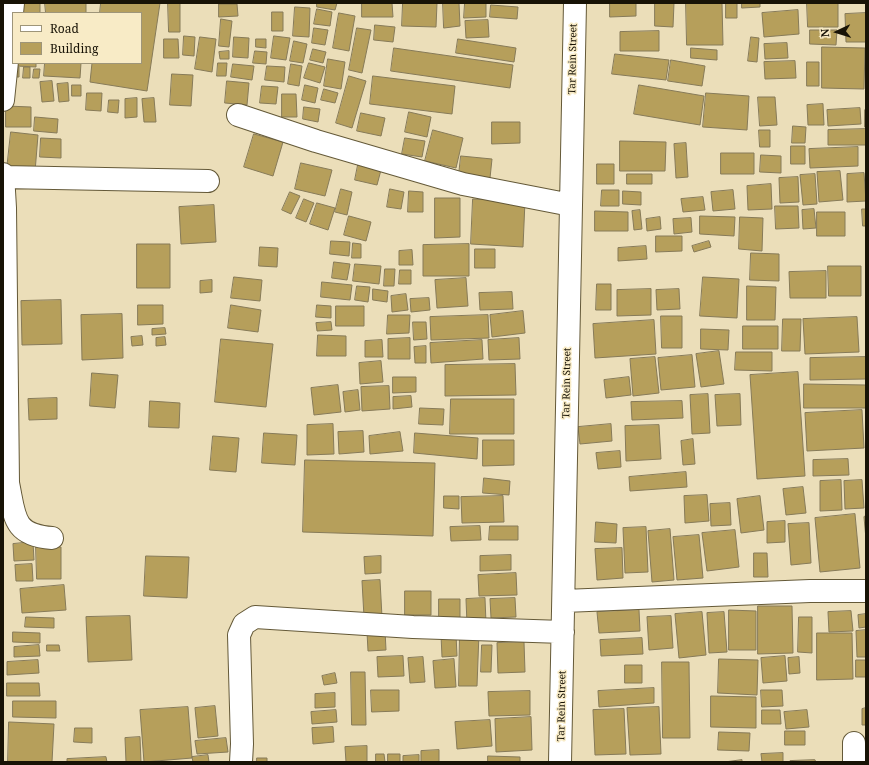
<!DOCTYPE html>
<style>
body{margin:0}
#map{position:relative;width:869px;height:765px;overflow:hidden;background:#ebdeb9;font-family:"Noto Serif",serif}
canvas{display:block}
.frame{position:absolute;inset:0;border:4px solid #181306;pointer-events:none}
.legend{position:absolute;left:12px;top:12px;width:130px;height:52px;box-sizing:border-box;background:#f8ebc6;border:1px solid #9e9579;margin:0;padding:5px 7px;list-style:none;font-size:12px;color:#181306}
.legend li{display:flex;align-items:center;gap:8px;height:20px}
.legend b{width:20px;border:1px solid #9e9579}
.north{position:absolute;left:817px;top:12px;width:40px;height:40px;-webkit-text-stroke:3px #f8ebc6;paint-order:stroke;rotate:266deg;font-size:11px;font-weight:700;line-height:16px;text-align:center;color:#181306}
.north::after{content:'';display:block;margin:auto;width:14px;height:18px;background:#181306;clip-path:polygon(50% 0,100% 100%,50% 72%,0 100%)}
</style>
<div id="map">
<canvas width="869" height="765"></canvas>
<div class="frame"></div>
<ul class="legend">
<li><b style="height:5px;background:#fff"></b>Road</li>
<li><b style="height:11px;background:#b69f5b"></b>Building</li>
</ul>
<div class="north">N</div>
</div>
<script>
const g = document.querySelector('canvas').getContext('2d');
g.lineJoin = 'round';
function fill(path, color) { g.fillStyle = color; g.fill(path, 'evenodd'); }
function trace(path, color, width, dash) { g.strokeStyle = color; g.lineWidth = width; g.lineCap = dash ? 'butt' : 'round'; g.setLineDash(dash || []); g.stroke(path); }
function label(font, color, halo, rows, align = 'center') {
  g.font = font + ' "Noto Serif",serif'; g.lineWidth = 3; g.setLineDash([]); g.textBaseline = 'middle'; g.strokeStyle = halo; g.fillStyle = color; for (const [text, x, y, turn = 0] of rows) {
    g.save(); g.translate(x, y); g.rotate((+turn || 0) * Math.PI / 180); g.textAlign = isNaN(turn) ? turn : align; if (halo) g.strokeText(text, 0, 0); g.fillText(text, 0, 0); g.restore();
  }
}
const building = new Path2D(`
 M15 3H40V13H16Z
 M45 3H86V13H46Z
 M101 3H160L147 91 90 82 92 63H141V13H100Z
 M168 3H180V32H169Z
 M317 3H337L335 10 317 7Z
 M362 3H392L393 17H362Z
 M403 3H437L436 27 402 26Z
 M443 3H459L460 26 444 28Z
 M465 3H486V17L464 18Z
 M610 3H636V16L610 17Z
 M655 3H674L673 27 655 26Z
 M686 3H722L723 45H687Z
 M726 3H737V18H726Z
 M742 3H760V7L742 8Z
 M807 3H838V27H808Z
 M219 4H237L238 16 219 17Z
 M491 5 518 7 517 19 490 17Z
 M295 7 310 8 309 37 293 36Z
 M317 9 332 12 330 26 314 24Z
 M798 10 799 34 764 37 762 13Z
 M272 12H283V31H272Z
 M339 13 355 16 349 51 333 48Z
 M866 13V42H846L845 14Z
 M221 19 232 21 229 47 219 46Z
 M488 20 489 37 466 38 465 21Z
 M375 25 395 27 393 42 374 40Z
 M314 28 328 30 325 45 312 43Z
 M357 28 371 30 362 73 349 70Z
 M810 30H837L836 45 810 44Z
 M659 31V51H620V32Z
 M184 36 195 37 194 56 183 55Z
 M274 36 290 38 286 60 271 58Z
 M200 37 216 39 212 72 195 69Z
 M234 37 249 38 248 58 233 57Z
 M751 37 759 38 757 62 748 61Z
 M164 39H178L179 58H164Z
 M256 39H266V48L256 47Z
 M458 39 516 48 514 62 456 53Z
 M294 41 307 44 303 63 290 61Z
 M787 43 788 58 765 59 764 44Z
 M822 47 865 48 864 89 822 88Z
 M394 48 513 65 510 88 391 71Z
 M691 48 717 50V60L691 58Z
 M313 49 326 52 323 63 310 60Z
 M229 51V59H220L219 52Z
 M255 51 267 52 266 64 253 63Z
 M615 54 669 60 666 80 612 74Z
 M328 59 345 62 341 89 324 86Z
 M671 60 705 66 702 86 668 81Z
 M795 61 796 78 765 79 764 62Z
 M807 62H819V86H807Z
 M16 63H36V67L16 66Z
 M45 63H81L80 78 44 76Z
 M218 63H227L226 76H217Z
 M309 63 325 67 320 83 304 78Z
 M233 64 254 66 252 80 231 77Z
 M291 64 302 66 299 86 288 84Z
 M11 66 19 67V77H11Z
 M267 66 285 67 284 82 265 80Z
 M24 67H30V78H23Z
 M34 69H40L39 78H33Z
 M172 74 193 75 191 106 170 105Z
 M349 76 366 81 352 128 336 123Z
 M373 76 455 86 452 114 370 104Z
 M52 81 54 101 42 102 40 82Z
 M227 81 249 83 247 105 225 103Z
 M68 83 69 101 59 102 57 84Z
 M72 85H81V96H72Z
 M305 85 318 88 315 103 302 100Z
 M639 85 704 96 700 125 634 114Z
 M262 86 278 87 276 104 260 103Z
 M324 89 338 93 335 103 321 100Z
 M87 93H102L101 111 86 110Z
 M706 93 749 96 747 130 703 127Z
 M282 94H296L297 117H282Z
 M758 97H775L777 125 760 126Z
 M137 98V117L125 118V99Z
 M154 98 156 122H144L142 99Z
 M109 100H119L118 113 108 112Z
 M823 104 824 125H808L807 105Z
 M6 106 31 107V127H6Z
 M304 107 320 109 318 122 303 119Z
 M860 108 861 124 828 126 827 110Z
 M865 110 866 111V127H865Z
 M409 112 431 117 427 137 405 132Z
 M361 113 385 118 381 136 357 131Z
 M35 117 58 119 57 133 34 131Z
 M492 122H520V143L492 144Z
 M793 126 806 127 805 143H792Z
 M866 129V145H828V130Z
 M433 130 463 138 456 168 425 161Z
 M759 130H770V147H760Z
 M11 132 38 135 35 172 7 169Z
 M254 134 283 142 273 176 244 167Z
 M41 138 61 139V158L40 157Z
 M405 138 425 141 422 157 402 154Z
 M620 141 666 142 665 171H620Z
 M686 143 688 177 676 178 674 144Z
 M791 146H805V164H791Z
 M858 147V166L810 168 809 149Z
 M721 153H754V174H721Z
 M761 155 781 156V173L760 172Z
 M461 156 492 159 490 178 459 175Z
 M301 163 332 170 325 196 295 189Z
 M597 164H614V184H597Z
 M358 165 381 170 377 185 355 180Z
 M840 171 843 200 819 202 817 172Z
 M864 173 866 201 847 202V174Z
 M627 174H652V184H627Z
 M815 174 817 204 803 205 800 175Z
 M798 177 799 202 780 203 779 178Z
 M771 184 772 209 748 210 747 186Z
 M341 189 352 192 347 215 335 212Z
 M390 189 404 192 401 209 387 207Z
 M602 190H619V206H601Z
 M733 190 735 209 713 211 711 192Z
 M409 191 423 192V212H408Z
 M623 191 641 192V205L623 204Z
 M290 192 300 196 291 214 282 210Z
 M703 197 705 210 683 212 681 199Z
 M435 198H460V237L435 238Z
 M304 199 314 203 306 222 296 218Z
 M473 199 525 201 523 247 471 244Z
 M317 203 335 208 328 230 310 224Z
 M214 205 216 242 181 244 179 207Z
 M775 206H798L799 228 776 229Z
 M814 209 816 228 803 229 802 210Z
 M862 209H866V226H863Z
 M640 210 642 229 634 230 632 211Z
 M595 211 628 212V231H595Z
 M817 212H845V236H817Z
 M349 216 371 222 366 241 344 235Z
 M700 216 735 217 734 236 700 234Z
 M660 217 661 229 647 231 646 219Z
 M740 217 763 218 762 251 739 249Z
 M691 218 692 232 674 234 673 219Z
 M656 236H682V251L656 252Z
 M331 241 350 242 349 256 330 254Z
 M709 241 711 247 694 252 692 246Z
 M353 243 361 244V258H352Z
 M137 244H170V288H137Z
 M469 244V276H423V245Z
 M646 246 647 259 618 261V248Z
 M260 247 278 248 277 267 259 266Z
 M475 249H495V268H475Z
 M412 250 413 265H399V251Z
 M751 253 779 254V281L750 280Z
 M334 262 350 264 347 280 332 278Z
 M355 264 381 266 379 284 353 281Z
 M828 266H861V296H829Z
 M385 269H395L394 286H384Z
 M400 270H411V284H399Z
 M826 271V298H790L789 272Z
 M234 277 262 280 260 301 231 298Z
 M703 277 739 279 737 318 700 316Z
 M466 278 468 306 437 308 435 280Z
 M212 280V292L200 293V281Z
 M322 282 352 285 350 300 321 297Z
 M597 284H611V310H596Z
 M357 286 370 287 368 302 355 300Z
 M747 286 776 287 775 320H747Z
 M373 289 388 291 387 302 373 300Z
 M651 289V315L617 316V290Z
 M679 289 680 309 657 310 656 290Z
 M512 292 513 309 480 310 479 293Z
 M406 294 408 310 392 312 391 296Z
 M429 298 430 310 411 312 410 299Z
 M61 300 62 344 22 345 21 301Z
 M138 305H163V324L138 325Z
 M231 305 261 310 258 332 228 328Z
 M317 305 331 306V318L316 317Z
 M336 306H364V326H336Z
 M523 311 525 333 492 337 490 315Z
 M122 314 123 358 82 360 81 315Z
 M388 315H410L409 333 387 334Z
 M488 315 489 338 431 340 430 317Z
 M661 316H682V348H662Z
 M857 317 859 352 805 354 803 319Z
 M783 319H801L800 351H782Z
 M654 320 656 354 595 358 593 324Z
 M331 322 332 330 317 331 316 323Z
 M413 322H426L427 339 414 340Z
 M743 326H778V349H743Z
 M165 328 166 334 152 335V329Z
 M701 329 729 330 728 350 701 349Z
 M318 335 346 336V356H317Z
 M142 336 143 345 132 346 131 337Z
 M165 337 166 345 156 346V338Z
 M410 338V359H388V339Z
 M519 338 520 359 489 360 488 340Z
 M221 339 273 344 266 407 215 402Z
 M382 340 383 357H365V341Z
 M482 340 483 359 431 363 430 343Z
 M426 346V363H415L414 347Z
 M719 351 724 384 701 387 696 354Z
 M736 352H772V371L735 370Z
 M692 355 695 387 661 390 658 358Z
 M655 357 659 393 633 396 630 359Z
 M866 357V379L810 380V358Z
 M381 361 383 382 360 384 359 363Z
 M515 364 516 395 445 396V365Z
 M798 372 805 476 757 479 750 375Z
 M92 373 118 375 115 408 90 406Z
 M393 377H416V392L393 393Z
 M629 377 631 395 606 398 604 380Z
 M804 384 866 385V408H804Z
 M338 385 341 412 314 415 311 388Z
 M389 386 390 409 362 411 361 387Z
 M358 390 360 410 345 412 343 392Z
 M708 394 710 433 692 434 690 395Z
 M740 394 741 425 717 426 715 395Z
 M411 396 412 407 393 409V397Z
 M57 398V419L29 420 28 399Z
 M451 399H514V434H450Z
 M150 401 180 403 179 428 149 427Z
 M682 401 683 418 632 420 631 402Z
 M420 408 444 409 443 425 419 424Z
 M862 410 864 448 807 451 805 413Z
 M333 424 334 454 307 455V425Z
 M611 424 612 441 580 444 578 427Z
 M659 425 661 459 626 461 625 426Z
 M363 431 364 452 339 454 338 432Z
 M400 432 403 451 370 454 369 436Z
 M264 433 297 435 295 465 262 463Z
 M415 433 478 438 477 459 414 453Z
 M213 436 239 438 236 472 210 470Z
 M693 439 695 464 683 465 681 441Z
 M483 440H514V465L483 466Z
 M620 451 621 467 598 469 596 453Z
 M848 459 849 475 813 476V460Z
 M305 460 435 463 433 536 303 532Z
 M686 472 687 487 630 491 629 477Z
 M484 478 510 481 509 495 483 493Z
 M841 480 842 510 820 511V481Z
 M862 480 864 508 845 509 844 481Z
 M803 487 806 513 786 515 783 489Z
 M707 495 709 521 685 523 684 496Z
 M444 496H459V509L444 508Z
 M503 496 504 522 462 523 461 497Z
 M760 496 764 530 741 533 737 499Z
 M730 503 731 525 711 526 710 504Z
 M855 514 860 568 820 572 815 518Z
 M866 516V539L864 517Z
 M785 521V542L767 543V522Z
 M596 522 617 524 616 543 595 542Z
 M809 523 811 563 791 565 788 524Z
 M480 526 481 540 451 541 450 527Z
 M490 526H518V540H489Z
 M646 527 648 572 625 573 623 528Z
 M670 529 674 580 652 582 648 531Z
 M735 530 739 567 707 571 702 533Z
 M699 535 703 578 677 580 673 537Z
 M33 542 34 560 14 561 13 544Z
 M36 547H61V579H37Z
 M622 548 623 578 597 580 595 549Z
 M754 553H767L768 577H754Z
 M511 555V570L480 571V556Z
 M146 556 189 557 187 598 144 596Z
 M381 556V573L365 574 364 557Z
 M32 564 33 581H16L15 565Z
 M516 573 517 595 479 596 478 575Z
 M380 580 382 617H364L362 581Z
 M64 585 66 610 22 613 20 589Z
 M405 591H431V615H405Z
 M485 598 486 623 467 624 466 599Z
 M515 598 516 617 491 618 490 599Z
 M439 599H460V624L439 623Z
 M758 606H792L793 653 758 654Z
 M639 610 640 631 599 633 597 612Z
 M729 610 756 611V650H729Z
 M851 611 853 631 829 632 828 612Z
 M702 612 706 655 679 658 675 614Z
 M724 612 727 652 709 653 707 613Z
 M866 614V627L859 628 858 615Z
 M130 616 132 660 88 662 86 617Z
 M671 616 673 648 649 650 647 617Z
 M26 617 54 618V628L25 627Z
 M799 617H812V653L798 652Z
 M385 630 386 650 368 651 367 632Z
 M866 630V657H857L856 631Z
 M13 632 40 633V643L13 642Z
 M460 633H479L477 686H459Z
 M817 633H852L853 679 817 680Z
 M456 634 457 656 442 657 441 635Z
 M642 638 643 654 601 656 600 640Z
 M524 642 525 672 498 673 497 643Z
 M39 645 40 656 14 657V647Z
 M47 645H59L60 651H47Z
 M482 645H492L491 672H481Z
 M403 656 404 676 378 677 377 657Z
 M785 656 787 681 763 683 761 658Z
 M423 657 425 682 410 683 408 658Z
 M799 657 800 673 789 674 788 658Z
 M454 659 456 687 435 688 433 661Z
 M719 659 758 660 757 695 718 693Z
 M38 660 39 673 7 675V662Z
 M856 660H866V677H856Z
 M662 662H689L690 738H663Z
 M625 665H642V683H625Z
 M351 672H365L366 725H352Z
 M335 673 337 683 324 685 322 676Z
 M7 683H39L40 696H7Z
 M654 688V703L599 707 598 691Z
 M371 690H399V711L372 712Z
 M761 690H782L783 706 762 707Z
 M530 691V715L489 716 488 692Z
 M335 693V707L315 708V694Z
 M711 696 756 697V728L711 727Z
 M13 701H56V718L13 717Z
 M215 706 218 736 198 738 195 708Z
 M188 707 192 758 144 762 140 710Z
 M659 707 661 754 630 755 627 708Z
 M866 708V725H862V709Z
 M624 709 626 754 595 755 593 710Z
 M336 710 337 722 312 724 311 712Z
 M762 710H780L781 724H762Z
 M807 710 809 727 786 729 784 712Z
 M531 717 532 750 496 752 495 719Z
 M490 720 492 746 457 749 455 722Z
 M9 722 54 724 52 762H8Z
 M333 727 334 742 313 744 312 728Z
 M75 728H92V743L74 742Z
 M785 731H805V745H785Z
 M719 732 750 733 749 751 718 750Z
 M140 737 141 762H126L125 738Z
 M226 738 228 752 197 754 195 741Z
 M367 746V762H346L345 747Z
 M439 750V762H421V751Z
 M783 753V762H762L761 754Z
 M376 754H384L385 762H376Z
 M388 754H400V762H388Z
 M208 755 209 762H193L192 757Z
 M419 755V762H403V756Z
 M488 756 520 757V762H488Z
 M106 757 107 762H67V759Z
 M257 758H267V762H257Z
 M742 760V762H725Z
 M815 760 816 762H790V761Z`);
fill(building, '#b69f5b');
trace(building, '#867a58', 1);
const minor = new Path2D(`
 M3 100 13 3
 M238 115 316 141 463 184 571 205
 M3 174 5 208 8 483C15 516 12 535 52 538
 M3 177 208 181
 M564 601 810 591H866
 M854 743V762
 M241 762 242 744 239 635 244 624 255 617 413 627 563 632
 M560 762 575 3`);
trace(minor, '#645938', 24);
trace(minor, '#fff', 22);
label('10px', '#181306', '#f8ebc6', [
 ["Tar Rein Street",573,59,-89],
 ["Tar Rein Street",567,383,-89],
 ["Tar Rein Street",562,706,-89]
]);
</script>
